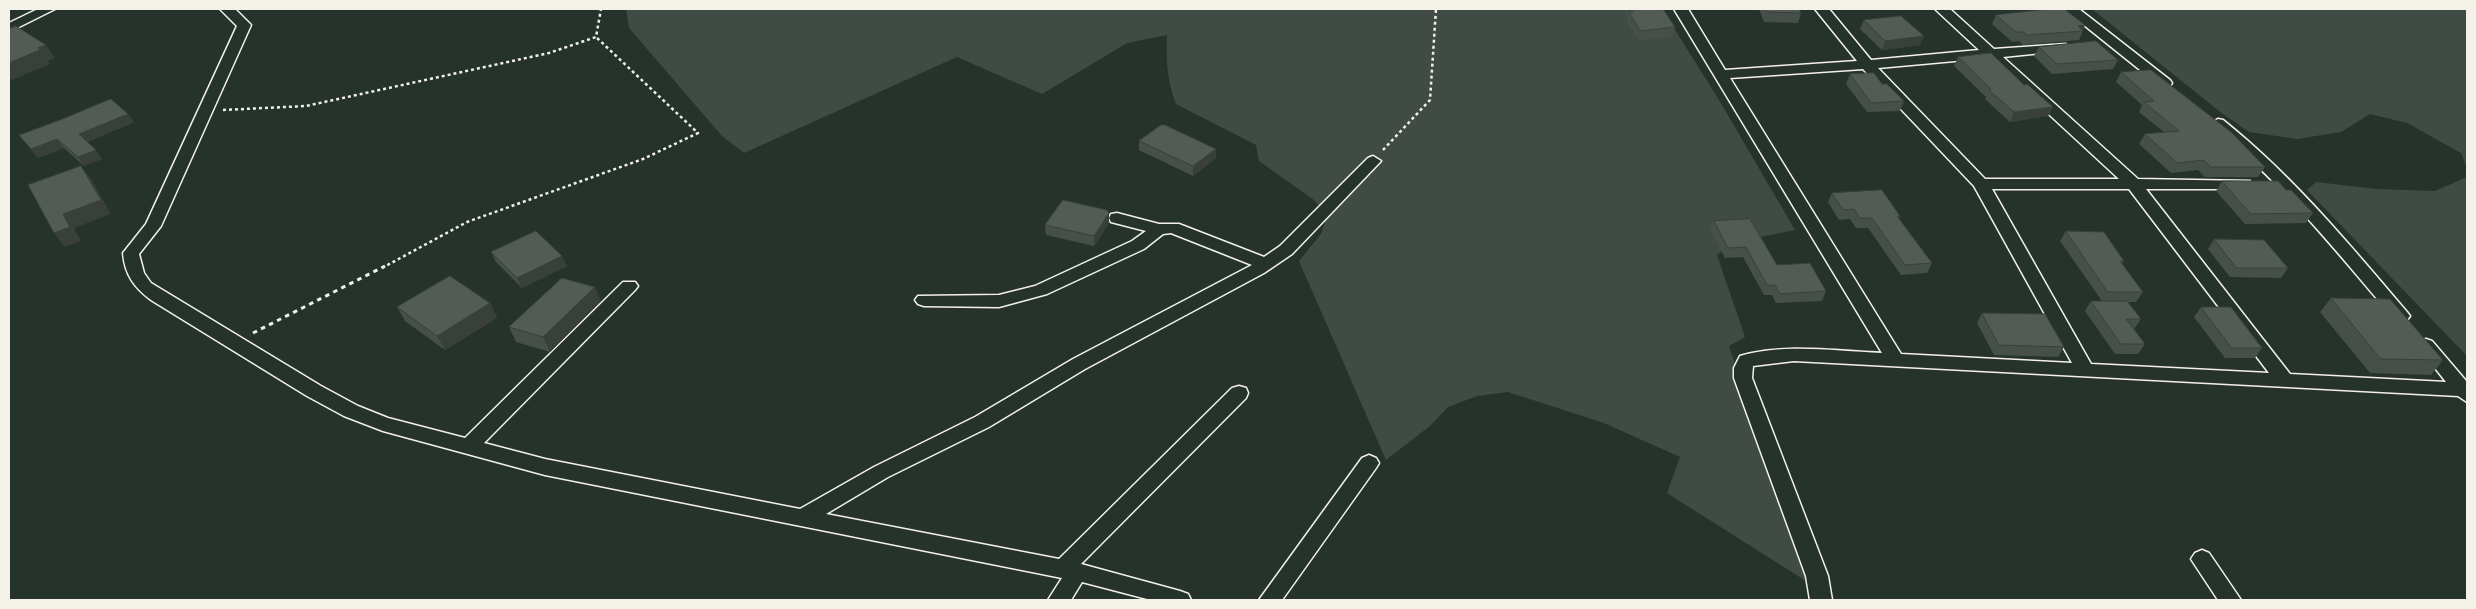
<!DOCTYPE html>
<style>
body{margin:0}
#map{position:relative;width:2476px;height:609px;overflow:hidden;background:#26332d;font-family:"Gochi Hand",sans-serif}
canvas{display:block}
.frame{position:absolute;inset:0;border:10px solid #f4f1e8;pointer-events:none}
</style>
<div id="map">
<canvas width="2476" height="609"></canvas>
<div class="frame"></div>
</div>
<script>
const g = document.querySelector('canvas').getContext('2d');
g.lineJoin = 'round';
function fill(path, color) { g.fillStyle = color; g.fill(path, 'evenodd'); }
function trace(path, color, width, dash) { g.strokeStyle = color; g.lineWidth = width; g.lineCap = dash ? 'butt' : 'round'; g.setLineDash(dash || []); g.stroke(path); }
fill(new Path2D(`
 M626 9H1662L1719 100 1795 230 1735 242 1717 255 1745 337 1729 346 1809 583 1667 493 1680 457 1604 423 1508 392 1477 396 1448 407 1430 426 1386 460 1299 261 1321 234 1327 216 1314 200 1259 161 1256 145 1176 104C1167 81 1166 59 1167 35L1127 43 1042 94 957 57 744 153 722 136 629 28Z
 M2092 9H2467V168L2461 153 2407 123 2370 114 2341 132 2297 139 2249 132 2219 111Z
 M2467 177V356L2307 190 2316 182 2376 189 2435 191Z`), '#414b45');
const minor = new Path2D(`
 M38 9H55L9 32V23Z
 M220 9H235L251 25 161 226 139 254 144 273 151 283 321 386 358 406 388 418 465 438 623 282H635L638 286 635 290 484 443 545 459 800 509 874 467 975 417 1073 359 1252 265 1171 233 1163 234 1144 249 1047 294 999 307 924 306 918 304 915 300 918 296 999 295 1035 286 1132 241 1146 231 1111 222 1109 218 1111 214 1117 213 1159 224H1179L1264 257 1280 246 1368 158 1373 156 1381 161 1292 254 1264 273 1085 369 989 427 888 477 826 514 1059 559 1232 388 1239 386 1246 388 1248 393 1246 398 1081 564 1180 591 1188 594 1191 600H1151L1082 582 1071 600H1048L1062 578 545 475 383 431 344 416 307 396 151 300C134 287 125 275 123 253L146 224 237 26Z
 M1674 9H1688L1725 70 1857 61 1815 9H1829L1871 60 1979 50 1935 9H1950L1994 49 2066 44 2068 47 2066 50 2061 51 2003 57 2138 179 2250 181 2252 184 2244 189H2146L2290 374 2446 382 2417 345 2420 341 2426 339 2432 341 2467 382V402L2458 396 1794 361 1753 366 1752 378 1828 576 1832 600H1810L1806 576 1734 378V368L1740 356C1785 343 1835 351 1882 353ZM1988 58 2119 179H1985L1878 68ZM1863 69 1974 186 2072 363 1901 354 1730 78ZM1992 189H2129L2269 373 2091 364Z
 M2064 9H2079L2170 80 2172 83 2170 86H2160Z
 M2218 119 2223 120C2293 176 2349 244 2407 312L2410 316 2407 320 2401 322 2395 320C2337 252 2282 183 2213 126L2211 123Z
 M1369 455 1376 458 1379 463 1376 468 1282 600H1259L1362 458Z
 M2202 550 2209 553 2241 600H2218L2191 559 2195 553Z`);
trace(minor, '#f4f1e8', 3);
trace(new Path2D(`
 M223 110 306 106 549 53 596 37 601 9
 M1383 150 1430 100 1436 9
 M382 268 467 222 643 159 698 133 596 37`), '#f4f1e8', 2.5, [3, 3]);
trace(new Path2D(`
 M253 333 385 266`), '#f4f1e8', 3, [4.5, 4.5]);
fill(minor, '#26332d');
fill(new Path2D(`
 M1624 9H1663L1675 27 1673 37 1638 40 1627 22 1628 16Z
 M1759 9H1799L1801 13 1798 23 1764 22Z
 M1996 15 2083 30V31L2079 40 2023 45 2019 41 2012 42 1992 24Z
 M1864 20 1920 45 1882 50 1860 29Z
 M2039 47 2118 60 2113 69 2052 74 2034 56Z
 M1958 57 2024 85 2053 107 2048 116 2010 122 1985 99 1986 97 1954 66Z
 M2121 72 2265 167 2258 177H2205L2198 170 2171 173 2139 144 2145 134 2164 132 2139 112 2142 105 2116 82Z
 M1850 74 1882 84 1904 101 1900 111 1867 112 1846 84Z
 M134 122 87 142 102 159 84 166 64 148 38 158 19 135Z
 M1139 141 1216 149V158L1193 176 1139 150Z
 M2222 181 2286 190 2313 213 2306 223 2245 224 2216 191Z
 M1832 193 1900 216 1899 219 1932 263 1927 273 1901 275 1868 228H1856L1850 219 1839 220 1828 202Z
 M1109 213V223L1094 246 1046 235 1045 225Z
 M1714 221 1777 265 1826 291 1822 301 1776 303 1772 295H1764L1743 257 1725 258 1710 230Z
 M2066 231 2124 261 2122 263 2143 292 2136 302H2128L2141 319 2134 329 2145 344 2138 354H2115L2085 311 2091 301H2102L2060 241Z
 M2214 239 2288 268 2281 278 2230 277 2208 249Z
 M491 252 567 266 522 288 496 262Z
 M2331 298 2443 360 2431 375 2370 373 2320 312Z
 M601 301 550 352 516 342 509 327Z
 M490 303 497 318 445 350 405 321 397 307Z
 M2201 307 2262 348 2255 358H2225L2194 317Z
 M1982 313 2064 347 2058 357 1994 355 1977 323Z`), '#474f49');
fill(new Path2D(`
 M2085 25 2083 31 2078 26Z
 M1924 36 1920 45 1882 50 1885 41Z
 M46 45 55 58 48 61 50 64 12 80 9 76V63L38 48Z
 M2053 107 2048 116 2010 122 2014 112Z
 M128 114 134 122 85 143 79 134Z
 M57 139 64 148 38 158 31 149Z
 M1216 149V158L1193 176V166Z
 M96 150 102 159 84 166 78 157Z
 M81 166 91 179 111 214 74 228 81 241 65 247 54 233 63 214Z
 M1109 213V223L1094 246V236Z
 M562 256 567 266 522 288 517 278Z
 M595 287 601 301 550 352 543 337Z
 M490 303 497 318 445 350 437 336Z`), '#39403c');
const building = new Path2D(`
 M1631 9H1663L1675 27 1640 31 1629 12H1633Z
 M1765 9H1799L1801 13 1767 12Z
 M2048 9H2064L2085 25 2078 26 2083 31 2027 35 2023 32H2016L1996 15Z
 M1901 16 1924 36 1885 41 1864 20Z
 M16 26 46 45 38 48 40 50 9 63V29Z
 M2096 41 2118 60 2057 64 2039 47Z
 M1991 53 2024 85 2027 84 2053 107 2014 112 1989 90 1991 89 1958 57Z
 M2151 70 2231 132 2265 167H2210L2204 160 2177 163 2145 134 2179 131 2144 102 2154 101 2121 72Z
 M1874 73 1882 84H1887L1904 101 1871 103 1850 74Z
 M111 99 128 114 79 134 96 150 78 157 57 139 31 149 19 135 60 120Z
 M1161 125H1165L1216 149 1193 166 1139 141Z
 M81 166 101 200 63 214 70 227 54 233 28 185Z
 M2222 181H2278L2286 190H2291L2313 213 2251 214Z
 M1882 190 1900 216H1897L1932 263 1905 265 1872 218H1860L1854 209 1843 210 1832 193Z
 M1063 200 1107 210 1109 213 1094 236 1045 225Z
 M1750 219 1777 265 1810 263 1826 291 1780 294 1775 285H1767L1746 247 1728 248 1714 221Z
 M536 231 562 256 517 278 491 252Z
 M2066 231 2104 232 2124 261H2120L2143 292H2108Z
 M2214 239 2264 240 2288 268H2237Z
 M450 276 490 303 437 336 397 307Z
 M562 278 595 287 543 337 509 327Z
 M2331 298 2390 299 2443 360 2381 359Z
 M2091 301H2127L2141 319H2126L2145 344H2121Z
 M2201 307H2231L2262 348H2232Z
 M1982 313 2045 314 2064 347 1999 345Z`);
fill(building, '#525c55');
trace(building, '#39403c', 1);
</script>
